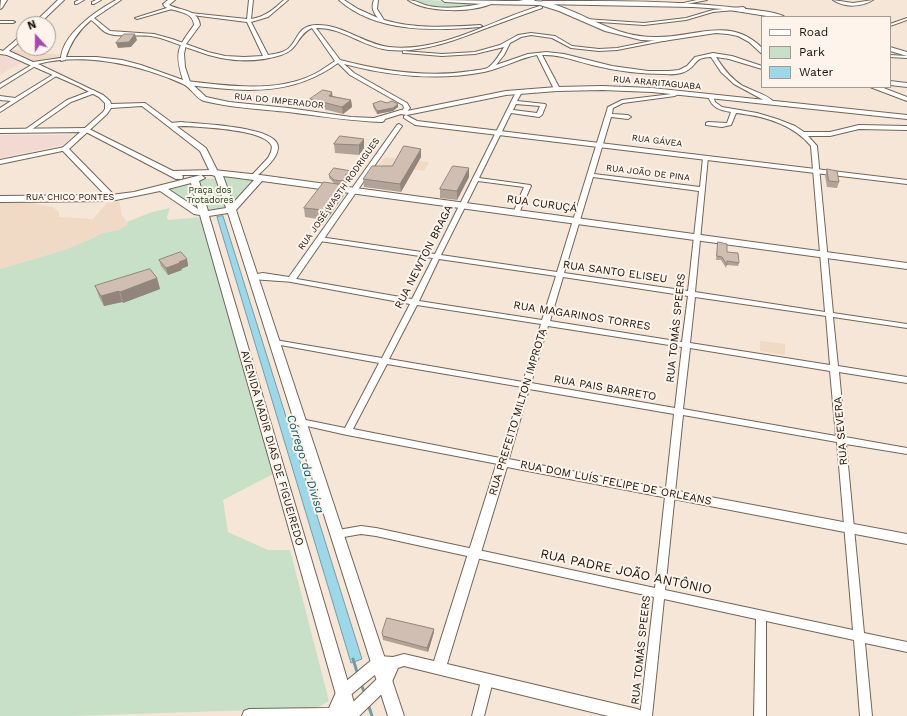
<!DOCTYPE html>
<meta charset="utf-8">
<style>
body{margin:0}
#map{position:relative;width:907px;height:716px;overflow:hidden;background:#f6e6d7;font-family:"Work Sans",sans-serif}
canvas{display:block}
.legend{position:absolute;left:761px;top:16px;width:130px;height:72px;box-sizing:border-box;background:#fef4eb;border:1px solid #a29a93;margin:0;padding:5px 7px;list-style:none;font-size:12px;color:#18130e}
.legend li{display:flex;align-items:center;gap:8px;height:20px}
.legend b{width:20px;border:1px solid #a29a93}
.north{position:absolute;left:16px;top:16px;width:40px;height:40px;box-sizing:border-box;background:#fef4eb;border:1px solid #a29a93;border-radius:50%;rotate:339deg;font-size:11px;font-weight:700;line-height:16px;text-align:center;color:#18130e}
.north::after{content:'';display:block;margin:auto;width:14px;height:18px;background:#a749b2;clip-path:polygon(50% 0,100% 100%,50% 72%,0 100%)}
</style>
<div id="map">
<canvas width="907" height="716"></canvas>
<ul class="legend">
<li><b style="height:5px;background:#fff"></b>Road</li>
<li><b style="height:11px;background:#c8e0c7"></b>Park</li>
<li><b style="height:11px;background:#9ed7e7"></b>Water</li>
</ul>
<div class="north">N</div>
</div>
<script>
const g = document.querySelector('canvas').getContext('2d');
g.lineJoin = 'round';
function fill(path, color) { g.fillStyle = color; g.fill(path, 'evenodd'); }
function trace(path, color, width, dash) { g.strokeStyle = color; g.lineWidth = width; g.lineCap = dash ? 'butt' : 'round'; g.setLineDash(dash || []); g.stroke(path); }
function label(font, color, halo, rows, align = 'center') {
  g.font = font + ' "Work Sans",sans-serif'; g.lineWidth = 4; g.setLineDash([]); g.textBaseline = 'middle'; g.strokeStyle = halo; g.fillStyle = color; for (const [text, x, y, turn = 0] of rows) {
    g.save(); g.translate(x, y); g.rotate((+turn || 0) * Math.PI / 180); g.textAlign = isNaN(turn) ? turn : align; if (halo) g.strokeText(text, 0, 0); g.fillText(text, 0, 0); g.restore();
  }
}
fill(new Path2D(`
 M12 50H38L40 54H60L59 57 55 58 31 61 13 53 12 52Z
 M385 157 429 162 424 171 379 165Z
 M119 201 122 215 129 225 118 230 102 233 93 238 64 250 0 269V203L39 202 34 204 53 207 59 212V217L93 219 107 203Z
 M760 341 785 344V355L760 351Z`), '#f0dac6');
fill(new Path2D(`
 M0 54 21 63 0 75Z
 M0 135H73L62 145 0 158Z`), '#f2d9d2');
fill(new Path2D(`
 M414 0H431L478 5C457 8 434 9 414 0Z
 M231 176 256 179 232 207 208 212 202 211 166 188 193 181Z
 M170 208 167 217 168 220 202 217 273 474 223 500 228 532 268 550H290L329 701 317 708 72 716H0V269L64 250 93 238 102 233 118 230 128 225 127 222 152 212Z`), '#c8e0c7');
const water = new Path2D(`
 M223 216 362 659 351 663 217 217Z`);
fill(water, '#9ed7e7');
trace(water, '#769ca6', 1);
trace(new Path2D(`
 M353 659 358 675
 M361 684 365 694
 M368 704 372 716`), '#769ca6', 3);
const minor = new Path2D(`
 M79 0H84L77 4H75V2Z
 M96 0H101L94 4H92V2Z
 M116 0H121L94 18 110 31 154 34 172 39 208 52 225 56 244 57 263 56 247 22 192 15 190 14V13L247 19 249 0H253L251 19C265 17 274 9 284 0H288L268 17 251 22 268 55C274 54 282 53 288 49 299 39 297 26 316 25 342 24 364 44 389 47 440 53 492 20 540 6L542 7V8C522 15 503 22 484 29 453 41 422 53 389 50 363 47 342 27 316 28L340 60C382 71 427 78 471 71 476 70 485 70 489 67 495 62 500 54 504 47L475 54 442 56 405 53H403V51L442 54 475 52 500 45 518 35 531 33 555 36 572 46 599 49 617 48 666 38 668 39V40L617 50 599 51 571 48 552 38 531 35 521 37 510 43 504 55 496 65 528 54 546 52 564 54 612 66 648 71H669L679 70 687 66 695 57 713 53 732 56 762 66V69L729 59 716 57C723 68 731 79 743 86 753 91 766 94 774 102L769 103 734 84 721 72 711 57C693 58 699 63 688 70 682 74 673 75 665 74 641 74 616 71 592 65 576 61 559 54 542 55L560 89 557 91 554 89 537 55C519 58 503 68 484 72 438 81 390 76 344 64L354 73 407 103 410 108 406 113 404 114 401 112 404 108 403 105 350 75 338 63C290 98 242 91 187 85L184 83 187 81C230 86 281 94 320 71 325 68 330 64 335 61L312 28C297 34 299 50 281 55 253 64 223 61 197 51 183 47 170 40 156 37 141 33 118 39 105 32 100 29 96 23 91 20 78 31 70 43 65 60L61 61C60 35 96 11 116 0Z
 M339 0H344L358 9 378 18C373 12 371 7 374 0H378L377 9 384 20C415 29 448 27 480 25L482 26 480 27C434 31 376 33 339 0Z
 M408 0C415 0 421 4 429 6 449 10 471 6 491 2L493 3C474 13 426 13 408 0Z
 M697 0H707L681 5 679 4Z
 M833 0 853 3 873 0C862 7 844 8 833 0Z
 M170 7 172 8V9L137 19 135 18Z
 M743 7 745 8V9L713 12 686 20 644 25 585 21 583 20 585 19 644 23 686 18 713 10Z
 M907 18V20L890 26V24Z
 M0 21H13L15 22 13 23H0Z
 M890 55 907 56V58L890 57Z
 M33 64 37 65 0 88V84Z
 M54 74 58 75 0 112V108L11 101 0 100V96L15 98Z
 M890 81 907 83V87L890 85Z
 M93 90 96 92 95 93 71 102 28 132 23 131 67 100Z
 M519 90 522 92 517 101 545 104 546 105 542 115 539 117 511 113 479 178 530 185 531 186 519 213 516 215 513 213 524 187 478 181 441 255 557 272 608 107 622 100 672 94 677 91 680 93 675 96 623 103 613 108 612 114 628 115 631 117 628 119 611 117 594 174 700 187 703 158 706 156 708 157 695 292 825 312 811 146C793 124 764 116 736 113L731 125 722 127 706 125V123L708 122 727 123 731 112C719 110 712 108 708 96L713 95 715 102 722 107 757 113 777 119 795 126 804 132H830L859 125 907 126V130L859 129 830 136H808L817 146 833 313 907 324V328L833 317 838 366 907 377V383L839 372 845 437 907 448V454L846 444 864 633 907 642V652L865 643 872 716H860L854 640 766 621V716H754L756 619 664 599 652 716H640L654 597 376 536 361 534 338 538 335 537 333 534 335 531 338 530 361 526 376 528 655 588 674 414 529 389 508 462 506 464 503 465 347 435 298 424 297 422 298 420 301 419 345 428 379 363 275 344 271 342 275 340 382 358 410 304 291 282 287 280 291 278 412 299 433 258 320 241 317 239 320 237 435 254 516 92ZM516 104 540 106 537 113 513 110ZM593 177 699 191 688 291 564 273ZM439 259 556 276 542 320 419 301ZM563 277 688 296 682 342 550 321ZM695 297 826 316 830 365 690 343ZM417 305 541 324 523 382 389 359ZM548 326 682 347 675 408 531 383ZM690 348 830 371 836 436 683 409ZM387 364 522 387 500 458 353 429ZM683 415 837 442 853 630 665 590Z
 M181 122C197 124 278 126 278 147 278 159 263 170 255 178H251V176L268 158 271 152 272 147C268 129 200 127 183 126 178 126 173 128 168 125L171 123Z
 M65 147 67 148V150L0 164V160Z
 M487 676 491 677 493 681 484 716H472L481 681 483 677Z`);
const tertiary = new Path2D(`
 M1 0H7L2 8 0 9Z
 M58 0H64L39 24H33Z
 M168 0H175L169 5C181 11 198 9 200 25L186 44 184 54 185 67 190 82 206 97 229 102 288 108 351 117 374 118 401 110 407 111 506 91 557 87 602 86 652 88 907 115V119L652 92 602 90 557 91 506 95 407 115 401 114 385 119 384 121 382 122C350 121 320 116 288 112 260 109 232 108 204 101 196 99 191 87 183 84 140 65 85 52 38 64L103 95 110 101 111 104 145 103 206 148 218 172 214 174H211L200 151 142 106 111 108 107 114 69 149 117 198 113 200H110L61 149 103 112 105 109V103L99 97 78 86 7 55 0 54V50L3 51 24 33V38L9 51 33 62 67 57H96L122 60 141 65 183 80C174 52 178 47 194 25 193 11 176 12 165 7L163 4Z
 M519 0H534L535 1 532 3Z
 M543 1C611 1 679 0 746 9 756 10 777 12 785 17H773L723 9 693 7 541 4V2Z
 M890 47 907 52V56L890 51Z
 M406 115 417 121 907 180V184L415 125 404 118V116Z
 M399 124 402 126 294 282 251 279 250 277 251 275 263 273 289 277 397 125Z
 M503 458 907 534V544L507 467 447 664 637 709 642 711 644 716H608L404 666 398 668 390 686 359 716H242L244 711 249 709 329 708 338 688 374 658 379 656 393 657 404 654 434 661 497 462 499 459ZM382 669H383L380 676 347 708H344L348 697Z`);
const secondary = new Path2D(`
 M442 0C463 0 485 1 506 1 519 1 533 0 546 2 585 12 612 37 655 37 694 38 730 15 762 48V54L749 42 738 36 728 34 716 33 663 41 641 40 605 31 559 11 540 5 483 4 445 2Z
 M870 87H881L907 97V101Z
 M87 128 173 171 214 170 260 175 907 263V269L262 181 236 210 404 716H388L228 213 209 216 358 716H342L200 215 194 214 160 191 111 201 0 202V196L111 195 134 192 201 175 205 178 199 181 208 211 226 208 215 176 212 175H182L183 177 182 179H176L86 132 0 133V129ZM223 176 254 180 233 203ZM191 183 198 209 168 189Z`);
trace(minor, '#726558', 2);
trace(tertiary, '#726558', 2);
trace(secondary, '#726558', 2);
fill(minor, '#fff');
fill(tertiary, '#fff');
fill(secondary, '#fff');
fill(new Path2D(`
 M333 96 351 100 352 107 343 114 311 106 310 99Z
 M373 104H398V107L393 111 377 114 373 107Z
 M340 136 364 148 359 155 335 153 334 144Z
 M421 157 401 192 364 187 363 179 392 166Z
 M469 168V177L457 200 440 198V189Z
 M827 169 839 182 837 188 827 187 825 176Z
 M357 172V175L347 178 349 182 341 184H335L329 178V175Z
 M344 185V195L327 219 324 220 305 217 304 208Z
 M718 242 727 252 739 263 738 266 727 265 726 268 721 260H716Z
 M187 259 188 266 181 269 182 270 168 275 161 266 159 260Z
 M157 278 160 289 123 303 122 302 104 306 99 297 95 286Z
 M434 632 428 652 383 640 382 633Z`), '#b2a398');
fill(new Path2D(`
 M135 34 137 40 131 47 118 48 116 43Z
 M332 92 333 99 329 96Z
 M351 100 352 107 343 114 342 107Z
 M398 104V107L393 111 377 114V111Z
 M364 139V148L359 155V145Z
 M421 149V157L401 192 400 184Z
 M469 168V177L457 200V191Z
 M357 172V175L345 179V175Z
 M348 179 349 182 341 184V181Z
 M344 185V195L327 219 324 220 323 210Z
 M187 259 188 266 181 269 182 270 168 275 166 268 179 262Z
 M157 278 160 289 123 303 120 292Z
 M119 291 122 302 104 306 101 296Z
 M434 629V632L428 652 427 648Z`), '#91857c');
const building = new Path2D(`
 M124 34H135L129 42 116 43Z
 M323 90 332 92 329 96 351 100 342 107 310 99Z
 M381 101 387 103 392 101 398 104 393 108 377 111 373 104Z
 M340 136 364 139 359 145 334 144Z
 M404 146 421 149 400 184 363 179 372 166H392Z
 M453 166 469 168 457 191 440 189Z
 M334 168 357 172 345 175 348 179 341 181 334 180 329 175Z
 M827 169 837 171 839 182 829 181Z
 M324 182 344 185 326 209 323 210 304 208Z
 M718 242 727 244V252L738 253 739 263 727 261V265L722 257 717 256Z
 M181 252 187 259 179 262 180 263 166 268 159 260Z
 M150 269 157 278 120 292 119 291 101 296 95 286Z
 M387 618 434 629 427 648 383 636 382 633Z`);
fill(building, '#cfbeb1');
trace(building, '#91857c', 1);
label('9px', '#18130e', '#fef4eb', [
 ["RUA ARARITAGUABA",657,83,5],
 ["RUA DO IMPERADOR",279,101,6],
 ["RUA GÁVEA",657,141,7],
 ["RUA JOÃO DE PINA",648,173,7],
 ["RUA JOSÉ WASTH RODRIGUES",339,194,-55],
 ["RUA CHICO PONTES",70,197]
]);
label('9px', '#174718', '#fef4eb', [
 ["Praça dos",210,190],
 ["Trotadores",210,200]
]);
label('11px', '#18130e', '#fef4eb', [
 ["RUA CURUÇÁ",542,204,8],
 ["RUA NEWTON BRAGA",424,257,-63],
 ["RUA SANTO ELISEU",615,272,8],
 ["RUA MAGARINOS TORRES",582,316,9],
 ["RUA TOMÁS SPEERS",676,328,-84],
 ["RUA PAIS BARRETO",605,388,10],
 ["RUA PREFEITO MILTON IMPROTA",518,412,-73],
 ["RUA SEVERA",841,431,-95],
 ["AVENIDA NADIR DIAS DE FIGUEIREDO",272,448,74],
 ["RUA DOM LUÍS FELIPE DE ORLEANS",616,483,11],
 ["RUA TOMÁS SPEERS",641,650,-84]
]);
label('italic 12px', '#0a5a6a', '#fef4eb', [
 ["Córrego da Divisa",305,464,73]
]);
label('13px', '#18130e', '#fef4eb', [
 ["RUA PADRE JOÃO ANTÔNIO",626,572,12]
]);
</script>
